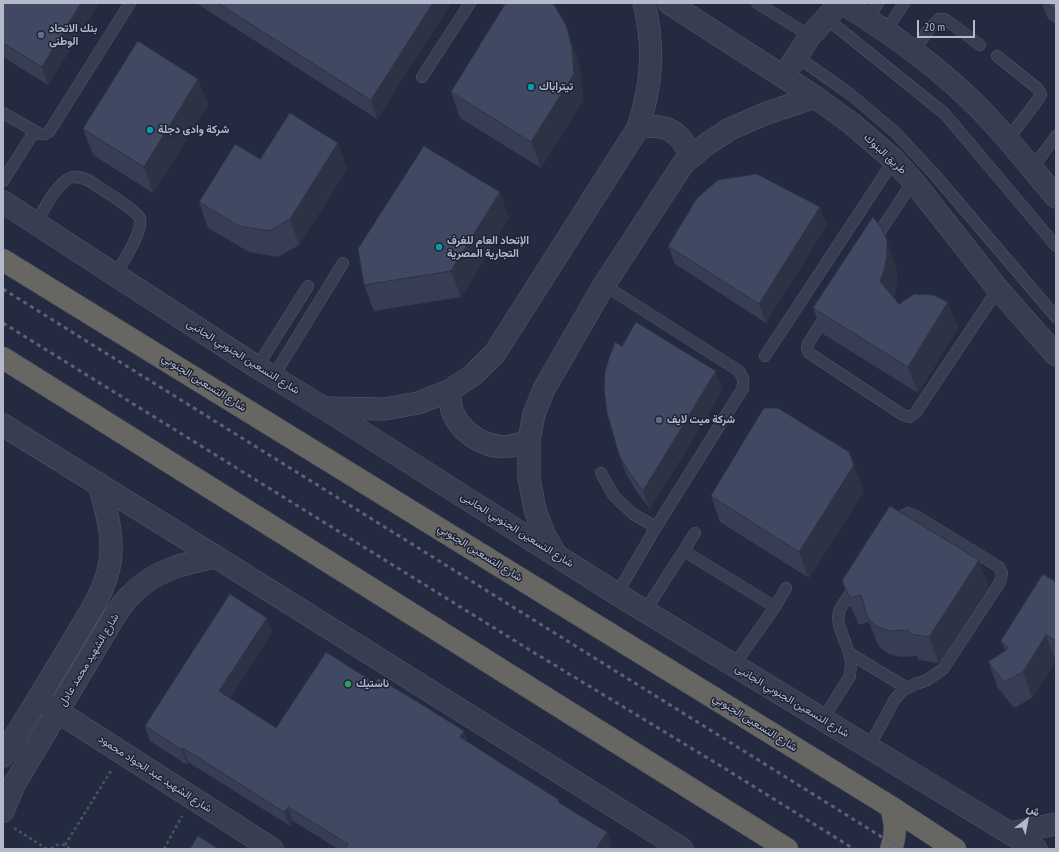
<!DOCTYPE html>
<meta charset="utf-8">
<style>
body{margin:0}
#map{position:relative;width:1059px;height:852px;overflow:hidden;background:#242b41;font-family:"PT Sans Narrow",Vazirmatn,sans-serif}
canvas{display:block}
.frame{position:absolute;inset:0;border:4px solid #b5bacb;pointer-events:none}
.north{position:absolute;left:1007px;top:800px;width:40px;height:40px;-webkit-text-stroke:3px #1d2336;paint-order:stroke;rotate:32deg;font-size:11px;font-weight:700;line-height:16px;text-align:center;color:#b5bacb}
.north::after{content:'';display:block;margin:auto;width:14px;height:18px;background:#b5bacb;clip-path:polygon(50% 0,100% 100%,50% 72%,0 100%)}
.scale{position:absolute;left:917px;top:20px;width:58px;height:18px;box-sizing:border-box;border:2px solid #b5bacb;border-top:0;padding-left:5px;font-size:12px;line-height:14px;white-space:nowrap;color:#b5bacb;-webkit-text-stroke:3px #1d2336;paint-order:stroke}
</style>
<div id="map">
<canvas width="1059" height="852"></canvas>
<div class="frame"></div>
<div class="north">ش</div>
<div class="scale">20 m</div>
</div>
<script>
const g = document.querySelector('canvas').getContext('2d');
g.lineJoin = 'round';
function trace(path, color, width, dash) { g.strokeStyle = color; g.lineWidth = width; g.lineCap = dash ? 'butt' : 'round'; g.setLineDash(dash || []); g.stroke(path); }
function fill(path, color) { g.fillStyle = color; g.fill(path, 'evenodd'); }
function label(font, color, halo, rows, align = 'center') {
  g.font = font + ' "PT Sans Narrow",Vazirmatn,sans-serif'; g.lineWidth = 3; g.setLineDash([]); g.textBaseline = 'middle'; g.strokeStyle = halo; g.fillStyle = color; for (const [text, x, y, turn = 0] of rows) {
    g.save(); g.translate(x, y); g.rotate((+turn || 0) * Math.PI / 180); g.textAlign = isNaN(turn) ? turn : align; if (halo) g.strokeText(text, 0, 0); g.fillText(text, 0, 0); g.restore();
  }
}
const service = new Path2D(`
 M757 3 810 36
 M826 18 945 114 1056 246
 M868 19 878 3
 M886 31 904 3
 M914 51 930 28 939 19H944L949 22 980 45
 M796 56 850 94 895 132 935 175 1056 317
 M997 56 1037 88 1041 94 1037 101 1008 139
 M422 77 470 3
 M3 113 40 134H45L49 132 130 3
 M1032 169 1056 136
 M3 181 34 132
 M36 223C43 211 57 183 70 178 76 175 82 178 88 180 98 187 137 210 140 219 143 233 122 263 115 276
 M874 241 913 181
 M604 285 739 371 743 378V388L656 527 617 594
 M828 312 808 344 807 348 809 353 903 415 910 417 916 412 998 289
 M765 356 894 160
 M257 367 308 286
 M273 377 343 263
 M601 473 614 496 633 514 656 527
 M684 551 775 607
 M645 611 695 533
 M849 653 907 688
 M734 665 775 607 786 588
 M823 719 850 676 851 662 849 653 839 625 838 617 840 609 855 586
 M869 747 895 699 902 691 913 685 927 680 943 669 1000 582 1002 573 999 567 916 516 908 513 901 517 896 525`);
const minor = new Path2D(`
 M638 128C664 122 681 131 690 156
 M449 391C450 397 450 404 452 410 460 433 487 450 511 446 517 445 524 442 529 440
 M324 408 385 409 418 403 449 391 473 375 495 353 638 128C652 84 655 48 644 3
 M556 555 544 534 535 510 529 478V440L534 414 544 389 604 285 683 164 707 144 730 129 767 113 815 97
 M46 704 272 849
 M3 756C27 717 51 678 74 639 88 615 106 590 110 562 114 535 106 510 99 484
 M3 811 15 783 114 617C119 609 124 601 131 595 154 570 185 563 216 557
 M1010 833 1056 824`);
const tertiary = new Path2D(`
 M669 3 815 97 851 123 894 160 913 181 998 289 1056 355
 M842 3C893 34 941 69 983 112 1009 139 1032 169 1056 197
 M783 77 810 36 840 3
 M3 202 257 367 324 408 617 594 1036 849
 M3 425 216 557 682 849`);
const trunk = new Path2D(`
 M3 260 891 807 955 849
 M3 358 787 849
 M891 807C895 822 897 834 891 849`);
trace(service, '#53596b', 12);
trace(minor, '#53596b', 23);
trace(tertiary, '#53596b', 23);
trace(trunk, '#404658', 23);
trace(new Path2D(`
 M14 828 47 849
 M65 845 112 769
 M51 849C57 843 64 843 70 849
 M164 849 182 816`), '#44575f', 2.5, [3, 3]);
trace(service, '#383e51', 11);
trace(minor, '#383e51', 22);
trace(tertiary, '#383e51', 22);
trace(trunk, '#676662', 22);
trace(new Path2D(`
 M3 289 901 849
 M3 323 533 652 724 768 854 849`), '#5a6178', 3, [4, 4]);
fill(new Path2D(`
 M3 3H99L48 85 3 57Z
 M196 3H451L377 119Z
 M1042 3H1056V24L1048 19Z
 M575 51 581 73 583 100 541 168 460 118 451 92Z
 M198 79 208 105 153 193 93 155 83 129Z
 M260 159 347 169 299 245 278 257 249 252 208 228 199 202Z
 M509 218 461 297 374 311 364 285Z
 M827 225 766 323 675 264 668 246Z
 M896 266 897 282 894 298 899 304 948 302 958 328 918 393 823 334 813 308Z
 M723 390 650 509 636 491 626 473 619 455Z
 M864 491 809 578 720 522 711 496Z
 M979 560 988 586 939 663 919 660 917 656 900 657 889 654 882 649 877 643 869 622 859 625 851 608 842 581Z
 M1056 582V661L1032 698 1014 708 998 688 988 662 1005 650 1001 641Z
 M272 632 230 698 276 728 375 683 468 742 561 804 607 832 612 846 610 849H338L293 821 290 826 188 762 187 765 150 741 145 726Z`), '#373e54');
fill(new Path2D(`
 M81 3H99L48 85 42 67Z
 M433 3H451L377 119 371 100Z
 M566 25 575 51 581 73 583 100 541 168 531 142Z
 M198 79 208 105 153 193 144 167Z
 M338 143 347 169 299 245 290 219Z
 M500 192 509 218 461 297 451 271Z
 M820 207 827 225 766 323 759 304Z
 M887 240 896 266 897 282 894 297 890 307 880 281Z
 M948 302 958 328 918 393 908 367Z
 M716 371 723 390 650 509 643 491Z
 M854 465 864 491 809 578 799 552Z
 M979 560 988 586 939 663 929 637Z
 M267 618 272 632 225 705 219 691Z
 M1046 635 1056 661 1032 698 1023 672Z
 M464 731 469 746 460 737Z
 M183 748 188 762 187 765 182 750Z
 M288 807 293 821 290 826 284 812Z
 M607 832 612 846 610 849H596Z`), '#2d3245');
const building = new Path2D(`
 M3 3H81L42 67 3 43Z
 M218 3H433L371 100Z
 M506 3H553L566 25 572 47 574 74 531 142 451 92Z
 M1046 3H1056V10Z
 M138 41 198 79 144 167 83 129Z
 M290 113 338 143 290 219 269 231 239 226 199 202 235 144 260 159Z
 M424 146 500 192 451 271 364 285 358 249Z
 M757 174 820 207 759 304 668 246 697 198 718 180Z
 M873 217 881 227 887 240V256L884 271 880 281 899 304 914 294 933 295 948 302 908 367 813 308Z
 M636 322 716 371 643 491 629 472 619 455 607 413 604 389 605 371 609 358 615 342 622 346Z
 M764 408H778L849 452 854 465 799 552 711 496Z
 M890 506 979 560 929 637 910 634 908 630 891 631 880 628 872 623 867 616 861 595 850 598 842 581Z
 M1043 574 1056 582V641L1046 635 1023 672 1004 682 988 662 1009 648 1001 641Z
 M230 594 267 618 219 691 276 728 326 652 375 683 378 678 426 707 464 731 460 737 559 800 558 802 607 832 596 849H345L348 844 288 807 284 812 183 748 182 750 145 726Z
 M198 836 219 849H190Z`);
fill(building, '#404862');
trace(building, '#2d3245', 1);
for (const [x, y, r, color] of [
 [41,35,4,"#5c6f8a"],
 [531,87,4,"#0f9aa8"],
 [150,130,4,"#0f9aa8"],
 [439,247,4,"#0f9aa8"],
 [659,420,4,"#5c6f8a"],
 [348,684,4,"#2e9e5b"]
]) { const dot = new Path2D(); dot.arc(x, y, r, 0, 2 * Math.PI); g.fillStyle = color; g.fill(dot); trace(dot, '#1d2336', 1.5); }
label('bold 11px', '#b5bacb', '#1d2336', [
 ["بنك الاتحاد",49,29],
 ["الوطنى",49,42],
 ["تيتراباك",539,87],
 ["شركة وادى دجلة",158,130],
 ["الإتحاد العام للغرف",447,241],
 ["التجارية المصرية",447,254],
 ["شركة ميت لايف",667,420],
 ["ناستيك",356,684]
], 'left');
label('11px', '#b5bacb', '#1d2336', [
 ["طريق البنوك",885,154,43],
 ["شارع التسعين الجنوبي الجانبى",243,357,32],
 ["شارع التسعين الجنوبي",204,383,32],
 ["شارع التسعين الجنوبي الجانبى",517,530,32],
 ["شارع التسعين الجنوبي",480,553,32],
 ["شارع الشهيد محمد عادل",89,660,-59],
 ["شارع التسعين الجنوبي الجانبى",792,701,31],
 ["شارع التسعين الجنوبي",755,723,32],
 ["شارع الشهيد عبد الجواد محمود",155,774,33]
]);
</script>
